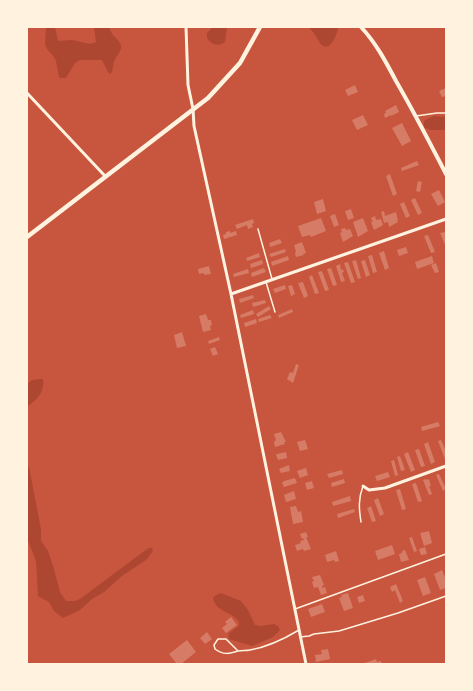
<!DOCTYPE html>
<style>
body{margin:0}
#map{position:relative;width:473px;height:691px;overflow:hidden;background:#c8553d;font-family:"Exo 2",sans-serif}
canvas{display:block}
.frame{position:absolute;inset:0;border:28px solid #fff3e0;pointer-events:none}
</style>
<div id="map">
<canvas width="473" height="691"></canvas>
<div class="frame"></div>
</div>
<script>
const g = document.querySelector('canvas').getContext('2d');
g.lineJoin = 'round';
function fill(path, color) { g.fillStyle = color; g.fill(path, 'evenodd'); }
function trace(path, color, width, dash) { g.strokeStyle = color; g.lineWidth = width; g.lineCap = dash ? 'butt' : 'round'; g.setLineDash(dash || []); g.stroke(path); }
fill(new Path2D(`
 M46 27H55L58 41 72 40 90 44 96 42 94 27H109C112 37 116 36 120 43 124 50 117 53 115 60 113 63 113 68 112 72L110 74 108 72 102 60H80L75 63 66 78H61L59 77 56 61 54 57 47 49 45 44Z
 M213 27H227L225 42C218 47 212 45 207 38V33Z
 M308 27H338V28C337 35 329 55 320 43 316 36 314 32 308 27Z
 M434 116 446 117V130H430L424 127V122L425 120Z
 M40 379H43C45 391 37 401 27 406V384L32 380Z
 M27 467H29L41 529V541L48 551 54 569 60 592 66 601H75L80 599 143 552 149 548H152L153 551 146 560 122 576 104 592 92 599 80 610 63 618 54 611 49 602 38 596 36 561 27 538Z
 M221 593 241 601 248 610 255 625 261 626 274 624 278 626 280 630 273 637 252 646 229 639 228 635C230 631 236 629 239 625V622C232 611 215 612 213 598L216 595Z`), '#ae4732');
fill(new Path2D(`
 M355 85 358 92 348 96 345 90Z
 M446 88V96L442 97 439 91Z
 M396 105 399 112 391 116V115L385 118 384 114 386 113 385 111Z
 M363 115 368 125 357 130 352 120Z
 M402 123 411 141 402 146 392 128Z
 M417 161 419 165 402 171 401 168Z
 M390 174 397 194 393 196 386 176Z
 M418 181 422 182 420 192 416 191Z
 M439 190 445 202 438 206 431 194Z
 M415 198 422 213 418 215 411 200Z
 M323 199 326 211 317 214 314 202Z
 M404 202 410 216 406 218 400 204Z
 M351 209 354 218 348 220 345 211Z
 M384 211 385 216 396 212 398 220H397L398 222 389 227 388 222 384 223 381 212Z
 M335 214 339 225 334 227 330 216Z
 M375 216 376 220 381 219 383 225 374 230 371 222H373L371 218Z
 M321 218 326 231 311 237 310 235 302 237 298 226Z
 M363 218 368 231 358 237 353 222Z
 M253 219 254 223 252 224 253 227 248 229 247 225 237 229 235 225Z
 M345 228 346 230 350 229 353 236 343 242 340 233 342 232 341 229Z
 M230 231V233L236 231 237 235 224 239 223 235 226 234V232Z
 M445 232 446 235V247L440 233Z
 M428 235 435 252 431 253 424 236Z
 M280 239 282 243 270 247 269 243Z
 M302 242 306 253 303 254 304 255 296 257 295 253 296 252 294 245Z
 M406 247 408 253 399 256 397 250Z
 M285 249 286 252 271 257 269 254Z
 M384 251 389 268 385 270 379 253Z
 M259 253 260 257 247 261 246 258Z
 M372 255 377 272 373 273 368 256Z
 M288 256 289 260 272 266 271 262Z
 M432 256 434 263 417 269 415 262Z
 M262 260 263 264 251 268 250 264Z
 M356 260 361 278 358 279 352 261Z
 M365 260 370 275 366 277 361 261Z
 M348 262 355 282 351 283 344 263Z
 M436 263 439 272 435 273 431 265Z
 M340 264 341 270 343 269 344 272 342 273 345 281 341 282 336 266Z
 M209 266 211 274 204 275V273L199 274 198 269Z
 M264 268 266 272 252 277 251 273Z
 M331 268 337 285 333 286 327 269Z
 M248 269 249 273 234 277 233 274Z
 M322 271 329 290 325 291 318 272Z
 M312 275 319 293 315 294 309 277Z
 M303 282 308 296 304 298 298 283Z
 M285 285 286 289 275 293 273 289Z
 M292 285 295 294 291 296 288 286Z
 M253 295 254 298 240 303 239 299Z
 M265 300 266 303 253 307 252 303Z
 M269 306 271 309 258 317 256 314Z
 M292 309 293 312 279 318 278 315Z
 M253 310 254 314 241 318 240 315Z
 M206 314 208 320H211L212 325 210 326 211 330 203 332 199 316Z
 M270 315 272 318 259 322 258 319Z
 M256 319 257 323 245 327 244 323Z
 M182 332 186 346 177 348 174 335Z
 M219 337 220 340 209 344 208 341Z
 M215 347 218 354 213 356 210 349Z
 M296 364 299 365 293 383 287 379 290 372 293 373Z
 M438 422 440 426 422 431 421 427Z
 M281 432 286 442H284L285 444 275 447 274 442 276 440 274 434Z
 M305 440 308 449 300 451 297 442Z
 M441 440 446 451V458L445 459 438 441Z
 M428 442 435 462 431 464 424 444Z
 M419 449 425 466 421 467 415 450Z
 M286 452 287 458 278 460 276 455 277 454Z
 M408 452 415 470 411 472 404 454Z
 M400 456 405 470 401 471 397 457Z
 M394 460 398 475 395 476 391 461Z
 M289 465 290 471 281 473 279 469Z
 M306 468 308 475 300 478 297 471Z
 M342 470 343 474 329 478 327 474Z
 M388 472 390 477 377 481 375 476Z
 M439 474 446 489 443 491 436 475Z
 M295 478 297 483 284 487 282 483 284 481Z
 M344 479 345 483 332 487 331 483Z
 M426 479 427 480 429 479 431 486H429L432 494 429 495 423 480Z
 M312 481 314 488 307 490 305 483Z
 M416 483 422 501 418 502 412 484Z
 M400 489 406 509 402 510 396 490Z
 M294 491 296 499 286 502 284 495Z
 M350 496 351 501 333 506 332 502Z
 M378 498 384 514 380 516 374 500Z
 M296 506 298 512 301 511 303 522 293 524 290 507Z
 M371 506 376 521 372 522 367 508Z
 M354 509 355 512 338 518 337 514Z
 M429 531 432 543 424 546 420 533Z
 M306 532 308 537H306L311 549 304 551 303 549 297 551 295 545 301 543 300 541 304 540 303 538 302 539 300 534Z
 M412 537 417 551 414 552 409 538Z
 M392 545 395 554 378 560 375 551Z
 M425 547 427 554 421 555 419 549Z
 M405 550 409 560 401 562 399 554 402 553V551Z
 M336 551 339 561 335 562 334 560 327 562 325 555Z
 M442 570 446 580V588L440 590 434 574Z
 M320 575 324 585 322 586V588L325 587 327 593 321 595 318 587 314 588 312 582 314 581 312 577Z
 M425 577 431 593 423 596 417 580Z
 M396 584 403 601 400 603 395 590 392 592 390 587Z
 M348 593 353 608 344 611 339 598 342 597 341 595Z
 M363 595 365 601 359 603 357 597Z
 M322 604 325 612 311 617 308 609Z
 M231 617 237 625 226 633 222 628 227 624 225 622Z
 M207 632 212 639 205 644 200 638Z
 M187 640 196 652 181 664H177L169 654Z
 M328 649 330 659 316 662 315 655 322 654 321 650Z
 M376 659 377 662 381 661 382 664H366L365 663Z`), '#d67c66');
trace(new Path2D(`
 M416 116 437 113H446
 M258 229 272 279
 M266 282 275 312
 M361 522C359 509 358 499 363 486
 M295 609 446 554
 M300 637 309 636 314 634 339 631 398 613 446 596
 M238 651 226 639H218L214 645 215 649C223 655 229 654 238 651 242 650 246 651 250 650 268 647 284 639 299 630`), '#fff3e0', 1.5);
trace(new Path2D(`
 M186 27 188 85 193 109 194 126 231 294 306 664
 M27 93 105 176
 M231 294 446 219
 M363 486 369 490 385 488 446 466`), '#fff3e0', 3);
trace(new Path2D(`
 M361 27C376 43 386 62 396 81 414 112 430 143 446 174`), '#fff3e0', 4);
trace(new Path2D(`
 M27 237 208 98 240 63 260 27`), '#fff3e0', 4.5);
</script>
